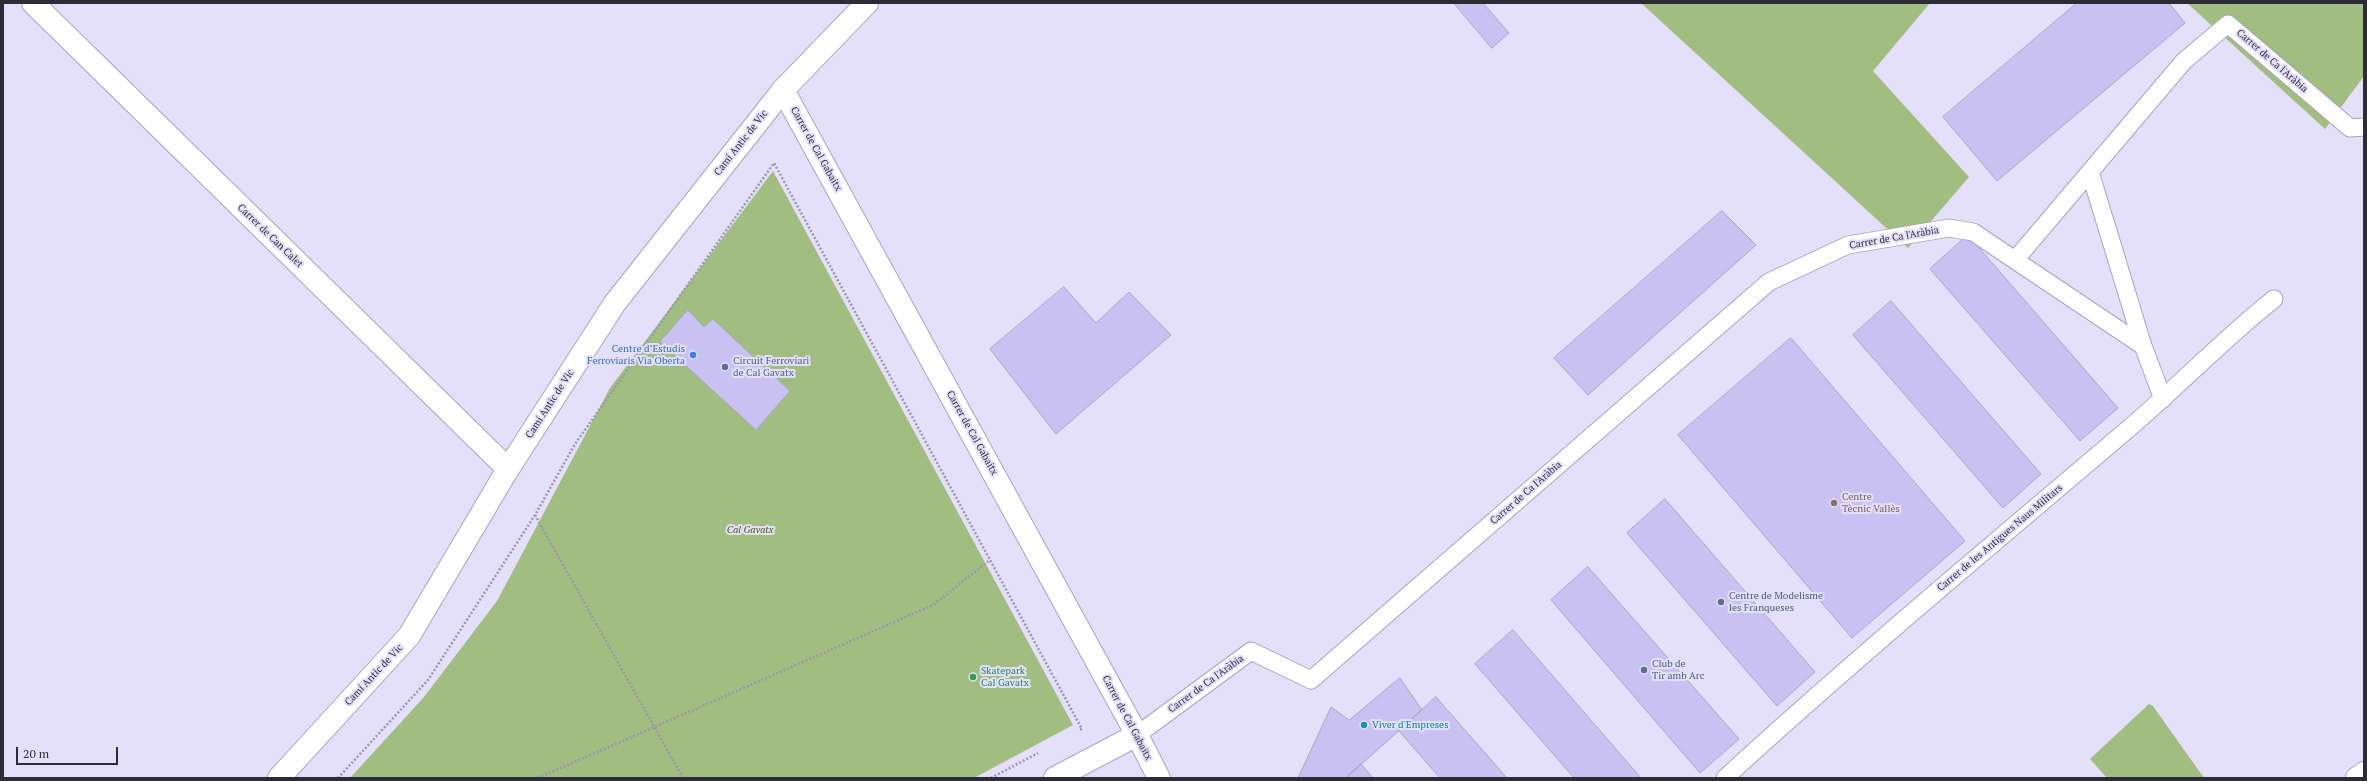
<!DOCTYPE html>
<meta charset="utf-8">
<style>
body{margin:0}
#map{position:relative;width:2367px;height:781px;overflow:hidden;background:#e4e0fc;font-family:"PT Serif",serif}
canvas{display:block}
.frame{position:absolute;inset:0;border:4px solid #2d2b36;pointer-events:none}
.scale{position:absolute;left:16px;top:747px;width:102px;height:18px;box-sizing:border-box;border:2px solid #2d2b36;border-top:0;padding-left:5px;font-size:12px;line-height:14px;white-space:nowrap;color:#2d2b36;-webkit-text-stroke:3px #e4e0fc;paint-order:stroke}
</style>
<div id="map">
<canvas width="2367" height="781"></canvas>
<div class="frame"></div>
<div class="scale">20 m</div>
</div>
<script>
const g = document.querySelector('canvas').getContext('2d');
g.lineJoin = 'round';
function fill(path, color) { g.fillStyle = color; g.fill(path, 'evenodd'); }
function trace(path, color, width, dash) { g.strokeStyle = color; g.lineWidth = width; g.lineCap = dash ? 'butt' : 'round'; g.setLineDash(dash || []); g.stroke(path); }
function label(font, color, halo, rows, align = 'center') {
  g.font = font + ' "PT Serif",serif'; g.lineWidth = 4; g.setLineDash([]); g.textBaseline = 'middle'; g.strokeStyle = halo; g.fillStyle = color; for (const [text, x, y, turn = 0] of rows) {
    g.save(); g.translate(x, y); g.rotate((+turn || 0) * Math.PI / 180); g.textAlign = isNaN(turn) ? turn : align; if (halo) g.strokeText(text, 0, 0); g.fillText(text, 0, 0); g.restore();
  }
}
fill(new Path2D(`
 M1641 3H1930L1873 71 1969 177 1908 248Z
 M2187 3H2364V76L2325 129Z
 M773 171 1073 725 974 778H350L424 697 497 601 610 388Z
 M2149 704 2153 706 2204 778H2107L2090 759Z`), '#a1bd80');
const building = new Path2D(`
 M1454 3H1483L1509 33 1492 48Z
 M2077 3H2169L2185 23 1997 181 1943 117Z
 M1722 211 1756 245 1588 395 1554 358Z
 M1968 235 2118 408 2080 441 1930 269Z
 M1064 287 1096 323 1129 292 1171 335 1056 434 990 349Z
 M1891 301 2041 474 2003 508 1853 335Z
 M688 310 704 327 713 319 790 391 756 430 660 342Z
 M1791 338 1965 541 1852 638 1678 435Z
 M1665 499 1815 672 1777 706 1627 533Z
 M1588 567 1739 739 1700 773 1551 600Z
 M1513 630 1641 778H1574L1475 664Z
 M1400 678 1422 710 1346 778H1298L1331 707 1349 720Z
 M1436 697 1507 778H1440L1399 731Z
 M1361 764 1373 778H1346Z`);
fill(building, '#cac1f3');
trace(building, '#aaa6c0', 1);
const lane = new Path2D(`
 M2090 172 2143 346
 M2015 260 2184 61 2228 24 2350 128 2364 127
 M1137 735 1251 651 1311 680 1769 282 1848 245 1949 228 1973 232 2143 346 2163 399
 M1725 778C1856 658 1992 545 2127 430 2177 388 2222 340 2274 299`);
const street = new Path2D(`
 M33 3 508 469
 M783 90 1137 735 1159 778
 M279 778 409 636 508 469 615 303 783 90 867 3
 M1055 778 1137 735`);
const secondary = new Path2D(`
 M2357 778 2364 773`);
trace(lane, '#a8a4be', 19);
trace(street, '#a8a4be', 24);
trace(secondary, '#a8a4be', 24);
trace(new Path2D(`
 M535 515 683 778
 M338 778 428 680 535 515 575 444 774 163 1082 729 1079 730
 M538 778 933 605 990 560
 M991 778 1038 753`), '#9a97ac', 2.5, [2, 2]);
trace(lane, '#fff', 17);
trace(street, '#fff', 22);
trace(secondary, '#fff', 22);
for (const [x, y, r, color] of [
 [693,355,4,"#3f7fe0"],
 [725,367,4,"#5c6f8a"],
 [1834,503,4,"#8d6e63"],
 [1721,602,4,"#5c6f8a"],
 [1644,670,4,"#5c6f8a"],
 [973,677,4,"#2e9e5b"],
 [1364,725,4,"#0f9aa8"]
]) { const dot = new Path2D(); dot.arc(x, y, r, 0, 2 * Math.PI); g.fillStyle = color; g.fill(dot); trace(dot, '#e4e0fc', 1.5); }
label('10px', '#2d2b36', '#e4e0fc', [
 ["Carrer de Ca l'Aràbia",2272,61,41],
 ["Camí Antic de Vic",741,143,-52],
 ["Carrer de Cal Gabaitx",816,149,61],
 ["Carrer de Can Calet",270,236,44],
 ["Carrer de Ca l'Aràbia",1894,238,-10],
 ["Camí Antic de Vic",550,404,-57],
 ["Carrer de Cal Gabaitx",972,433,61],
 ["Carrer de Ca l'Aràbia",1526,493,-41],
 ["Carrer de les Antigues Naus Militars",2000,538,-40],
 ["Camí Antic de Vic",374,675,-47],
 ["Carrer de Ca l'Aràbia",1206,684,-36],
 ["Carrer de Cal Gabaitx",1127,718,62]
]);
label('10px', '#366cbe', '#e4e0fc', [
 ["Centre d’Estudis",685,349],
 ["Ferroviaris Via Oberta",685,361]
], 'right');
label('10px', '#4e5e75', '#e4e0fc', [
 ["Circuit Ferroviari",733,361],
 ["de Cal Gavatx",733,373],
 ["Centre de Modelisme",1729,596],
 ["les Franqueses",1729,608],
 ["Club de",1652,664],
 ["Tir amb Arc",1652,676]
], 'left');
label('10px', '#785e54', '#e4e0fc', [
 ["Centre",1842,497],
 ["Tècnic Vallès",1842,509]
], 'left');
label('italic 10px', '#426102', '#e4e0fc', [
 ["Cal Gavatx",750,530]
]);
label('10px', '#27864d', '#e4e0fc', [
 ["Skatepark",981,671],
 ["Cal Gavatx",981,683]
], 'left');
label('10px', '#0d838f', '#e4e0fc', [
 ["Viver d'Empreses",1372,725]
], 'left');
</script>
